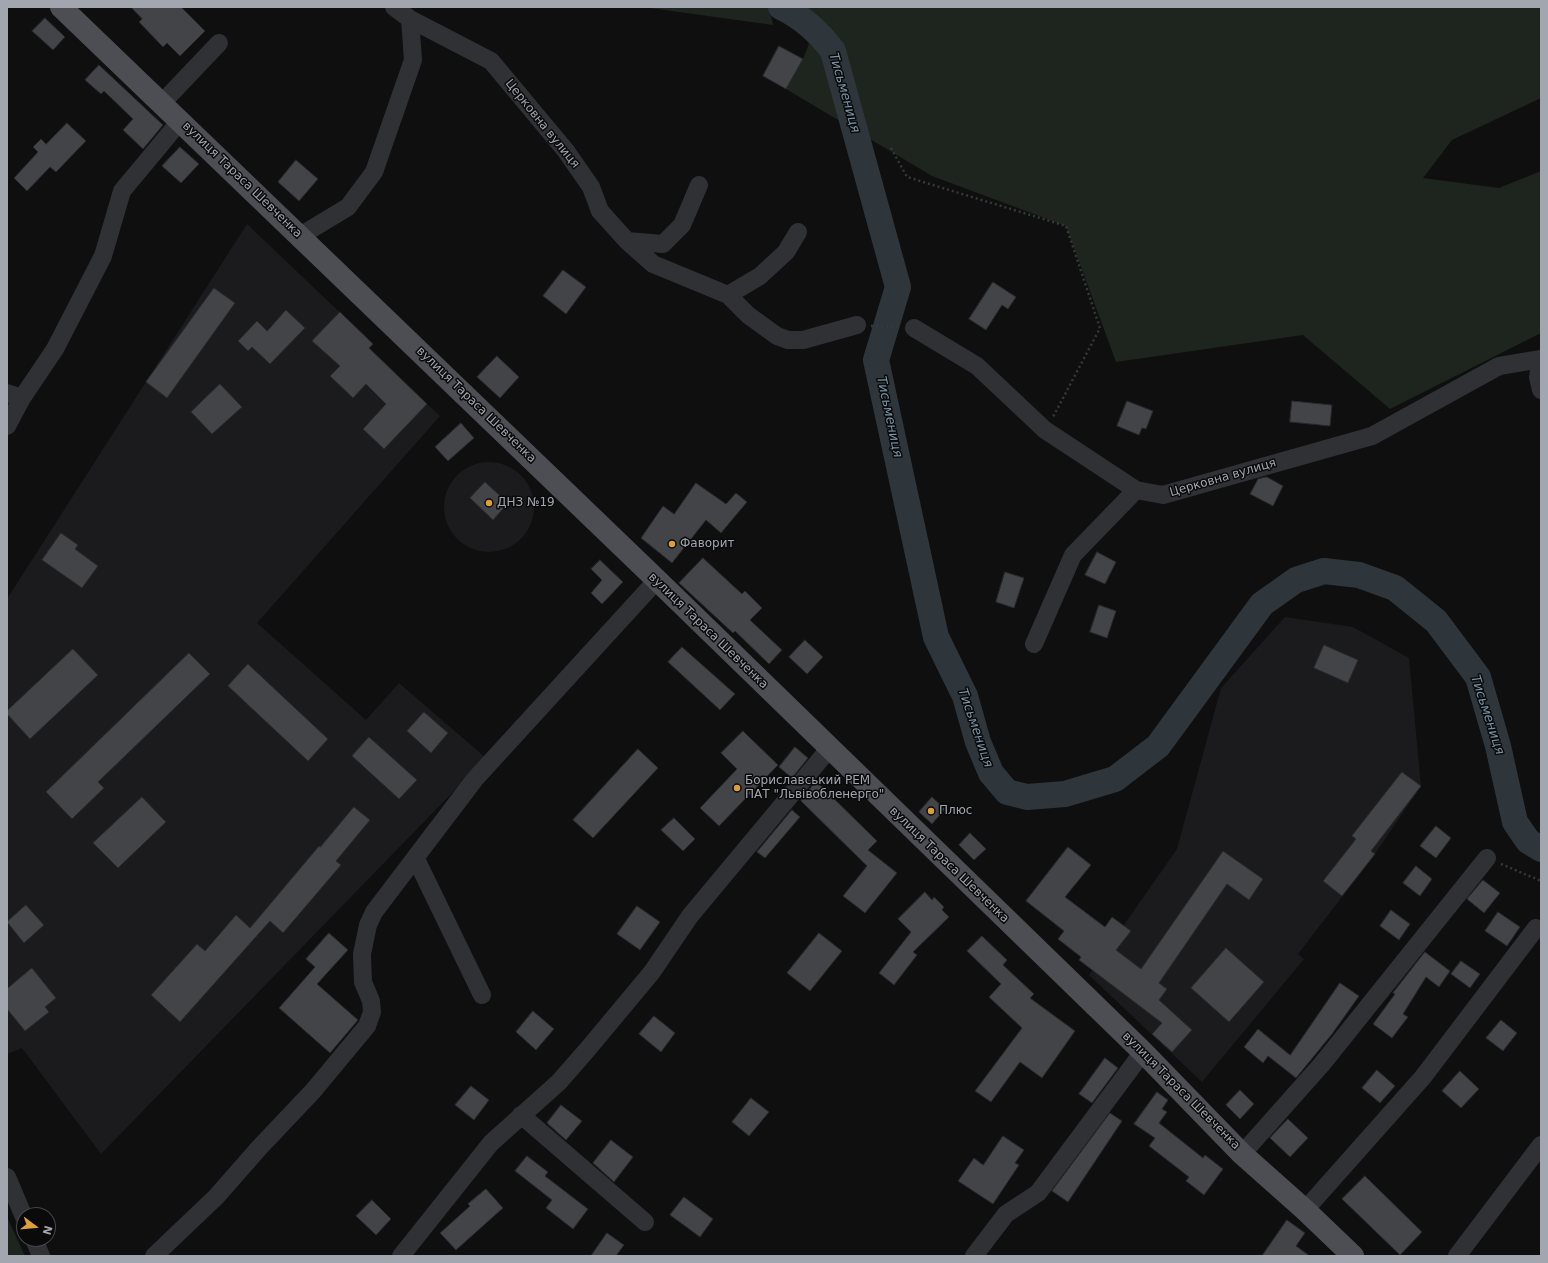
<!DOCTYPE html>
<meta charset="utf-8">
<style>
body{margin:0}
#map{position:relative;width:1548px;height:1263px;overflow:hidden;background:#0f0f10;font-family:"DejaVu Sans",sans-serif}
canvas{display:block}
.frame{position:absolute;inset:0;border:8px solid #a1a6af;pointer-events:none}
.north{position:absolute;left:16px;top:1207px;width:40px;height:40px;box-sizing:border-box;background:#0a0a0b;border:1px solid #46484d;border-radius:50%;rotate:106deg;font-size:11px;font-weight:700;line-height:16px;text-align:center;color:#a1a6af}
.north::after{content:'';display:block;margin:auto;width:14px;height:18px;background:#dd9f3a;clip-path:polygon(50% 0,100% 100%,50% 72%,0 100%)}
</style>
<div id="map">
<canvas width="1548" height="1263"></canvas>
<div class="frame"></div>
<div class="north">N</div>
</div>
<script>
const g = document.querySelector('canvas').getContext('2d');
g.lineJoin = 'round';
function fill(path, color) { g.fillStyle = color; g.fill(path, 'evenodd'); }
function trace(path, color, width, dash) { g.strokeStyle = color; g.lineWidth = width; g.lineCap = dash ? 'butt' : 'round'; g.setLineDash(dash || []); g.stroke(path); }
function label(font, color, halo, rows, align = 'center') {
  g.font = font + ' "DejaVu Sans",sans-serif'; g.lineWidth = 3; g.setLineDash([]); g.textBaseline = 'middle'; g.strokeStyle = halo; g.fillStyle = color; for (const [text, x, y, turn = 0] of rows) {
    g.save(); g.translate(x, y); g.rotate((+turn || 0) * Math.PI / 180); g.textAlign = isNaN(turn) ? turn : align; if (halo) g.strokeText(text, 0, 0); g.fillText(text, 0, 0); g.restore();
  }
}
fill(new Path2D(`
 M247 224 373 344 369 349 440 416 257 623 366 720 399 683 486 758 101 1154 22 1048 7 1054V599Z
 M444 507a45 45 0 1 1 90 0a45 45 0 1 1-90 0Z
 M1285 617 1353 627 1409 658 1421 786 1375 854 1298 954 1304 959 1202 1082 1089 975 1177 849 1221 688Z`), '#1b1b1d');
fill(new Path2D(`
 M643 7H769L773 25Z
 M799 7H1541V98L1452 140 1423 178 1499 188 1541 171V333L1390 409 1303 335 1116 362 1066 226 932 176 786 89 803 59 809 44Z
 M7 1217 25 1256H7Z`), '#1e241e');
trace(new Path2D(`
 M781 7C802 17 819 32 833 51L898 287 876 360 936 637 965 696 978 742 991 773 1007 792 1027 797 1065 794 1115 779 1158 746 1262 604 1296 580 1324 571 1359 575 1395 588 1436 621 1478 677 1498 746 1515 822 1528 841 1541 849`), '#2e363b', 26);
const building = new Path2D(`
 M131 7H181L205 31 180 56 167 43 163 47 139 22 142 19Z
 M45 18 65 37 53 50 32 31Z
 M779 46 803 59 786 89 763 76Z
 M99 65 163 125 143 149 123 130 133 119 104 91 101 94 85 80Z
 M67 123 86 141 56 172 50 167 27 191 14 178 38 152 33 147 41 139 46 144Z
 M180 147 199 164 181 183 162 166Z
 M296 160 318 179 299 201 278 182Z
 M563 270 586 287 566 314 543 296Z
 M993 282 1016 297 1008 309 1002 305 986 330 969 319Z
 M214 288 235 303 167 398 146 382Z
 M286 310 305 328 270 364 252 347 248 351 238 341 257 321 267 331Z
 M340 312 373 344 369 348 427 404 384 449 363 429 386 404 366 384 353 398 330 376 340 366 312 341Z
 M497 356 519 377 500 398 477 377Z
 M220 384 242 407 212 434 191 412Z
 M1127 401 1153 411 1146 429 1142 428 1139 435 1117 426Z
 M1292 401 1332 405 1330 426 1290 422Z
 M461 423 474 438 448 461 435 447Z
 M1267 477 1283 486 1273 506 1250 494 1258 479Z
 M485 482 508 503 493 520 470 498Z
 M696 483 726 504 736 493 747 502 721 533 706 520 672 563 641 538 663 506 674 514Z
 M61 533 78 545 75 549 98 566 82 588 42 560Z
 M1097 552 1116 562 1105 584 1085 575Z
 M703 558 742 594 745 591 762 608 750 620 782 650 769 664 735 631 733 633 679 583Z
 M600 560 623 582 602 604 591 593 602 580 591 569Z
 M1005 572 1024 578 1014 608 996 602Z
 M1099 605 1116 611 1107 638 1090 632Z
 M805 640 823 657 807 674 789 657Z
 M1324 645 1358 660 1348 683 1314 668Z
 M682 647 735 694 720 710 668 662Z
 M73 649 98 675 30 739 7 714V711Z
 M189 653 210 674 98 782 104 788 72 819 46 792Z
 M248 664 328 739 308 761 228 686Z
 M424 712 448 733 431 753 407 731Z
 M743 731 778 765 719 826 700 808 737 769 721 753Z
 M369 737 417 780 399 799 352 756Z
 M795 747 808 758 792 778 779 767Z
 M638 749 658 768 593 838 573 820Z
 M1402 772 1421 786 1371 851 1375 854 1342 896 1323 881 1356 839 1352 836Z
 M816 781 877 841 868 850 897 873 865 913 843 896 867 866 801 801Z
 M142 797 166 822 118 868 93 843Z
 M932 797 945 809 932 824 919 812Z
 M354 807 370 820 336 861 341 865 283 933 270 921 180 1022 151 995 197 944 205 951 236 915 250 928 319 846 320 847Z
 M792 810 800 817 765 858 757 852Z
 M674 818 695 839 683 851 661 830Z
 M1436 826 1451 838 1436 858 1420 846Z
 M970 833 986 849 974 860 959 845Z
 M1068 847 1091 865 1065 897 1105 927 1112 917 1131 931 1116 950 1141 969 1223 851 1263 879 1249 900 1227 884 1159 983 1167 989 1159 1000 1192 1030 1172 1052 1152 1034 1162 1023 1079 960 1081 957 1058 939 1064 931 1026 901Z
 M1416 866 1432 879 1420 896 1403 883Z
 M1483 880 1500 893 1484 913 1467 899Z
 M925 892 932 900 934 897 944 907 942 910 949 917 913 952 917 955 894 985 879 973 911 932 898 919Z
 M26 905 44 925 24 943 7 922Z
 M637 906 660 922 640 950 617 934Z
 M1391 910 1410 924 1399 940 1380 926Z
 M1498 912 1520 927 1507 946 1485 931Z
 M329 933 348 950 317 984 358 1020 330 1053 279 1008 315 967 306 959Z
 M819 933 842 951 810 991 787 973Z
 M982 936 1007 960 1003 965 1034 994 1030 998 1075 1031 1042 1078 1020 1062 991 1102 975 1091 1022 1028 989 997 1001 984 967 951Z
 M1226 948 1264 982 1229 1022 1191 988Z
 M1425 952 1450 971 1439 987 1426 977 1403 1014 1408 1017 1392 1038 1373 1024 1395 994 1393 993Z
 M1461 961 1480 974 1470 988 1451 974Z
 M32 968 56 998 45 1007 49 1012 25 1031 7 1009V989Z
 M1340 983 1359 996 1332 1034 1296 1078 1268 1056 1263 1063 1244 1047 1258 1029 1290 1055Z
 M533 1011 554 1029 536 1050 516 1032Z
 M654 1016 675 1033 661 1052 639 1034Z
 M1501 1020 1517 1033 1503 1051 1486 1038Z
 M1105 1058 1118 1068 1092 1103 1079 1094Z
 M1377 1070 1395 1086 1380 1103 1362 1088Z
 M1460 1071 1479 1089 1461 1108 1442 1091Z
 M471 1086 489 1100 474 1120 455 1105Z
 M1240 1090 1254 1104 1240 1119 1226 1105Z
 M1157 1092 1168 1100 1162 1109 1167 1112 1159 1123 1203 1158 1205 1155 1223 1169 1204 1195 1186 1181 1189 1177 1149 1146 1155 1138 1134 1124Z
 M751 1098 769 1112 749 1136 732 1122Z
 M561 1105 582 1121 566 1140 547 1123Z
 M1110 1113 1122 1121 1068 1202 1052 1191Z
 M1288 1119 1308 1138 1290 1157 1270 1138Z
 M1003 1136 1024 1150 1015 1163 1019 1165 993 1204 958 1181 974 1158 983 1165Z
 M611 1140 633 1157 614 1182 593 1163Z
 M527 1156 548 1172 545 1176 588 1209 573 1229 546 1208 552 1200 515 1171Z
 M1365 1176 1422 1232 1400 1255 1342 1199Z
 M486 1189 503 1208 456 1250 440 1233 470 1206 468 1204Z
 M684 1197 713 1219 700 1237 670 1215Z
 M372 1200 391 1219 376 1235 356 1216Z
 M1287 1220 1305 1233 1296 1246 1310 1256H1262Z
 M607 1233 624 1245 616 1256H591Z`);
fill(building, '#434448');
trace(building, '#29292c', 1);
trace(new Path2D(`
 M891 148 907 177 1066 226 1100 328 1053 417
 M871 326 900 327
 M1501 864 1541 881`), '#37383b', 2.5, [2, 3]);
trace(new Path2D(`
 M394 7 410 19 491 61 566 151 591 187 600 211 627 241 653 264 728 295 748 315 777 336 788 340H803L857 325
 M162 103 219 43
 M300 236 348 207 374 172 413 60 410 19
 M627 241 663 244 682 225 699 185
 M728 295 760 276 786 252 798 232
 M914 328 977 366 1045 430 1136 490 1163 495 1372 436 1499 366 1541 359
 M1541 360 1538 377 1541 390
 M7 393 22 398
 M7 426 22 398 55 349 103 256 122 191 181 120
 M1034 644 1073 555 1136 490
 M416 859 482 995
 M521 1115 645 1222
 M1242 1154 1322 1064 1487 858
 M7 1177 24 1217
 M1305 1210 1423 1077 1536 928
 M34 1239 41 1256
 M154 1256 216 1197 259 1148 313 1091 367 1026 372 1012 371 1001 363 982 362 954 368 925 374 912 475 779 657 580
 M401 1256 491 1143 559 1082 587 1050 652 972 690 916 829 749
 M974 1256 1006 1214 1038 1193 1143 1052
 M1457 1256 1541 1145`), '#303135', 18);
trace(new Path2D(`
 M61 7 657 580 1143 1052 1242 1154 1305 1210 1353 1256`), '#4d4e53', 22);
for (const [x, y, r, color] of [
 [489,503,4,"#dd9f3a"],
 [672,544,4,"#dd9f3a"],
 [737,788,4,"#dd9f3a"],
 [931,811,4,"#dd9f3a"]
]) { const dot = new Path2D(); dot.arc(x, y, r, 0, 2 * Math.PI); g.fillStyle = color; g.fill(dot); trace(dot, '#0a0a0b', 1.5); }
label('12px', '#a1a6af', '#0a0a0b', [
 ["Церковна вулиця",542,124,51],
 ["вулиця Тараса Шевченка",242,180,44],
 ["вулиця Тараса Шевченка",476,405,44],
 ["Церковна вулиця",1223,478,-16],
 ["вулиця Тараса Шевченка",708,631,44],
 ["вулиця Тараса Шевченка",949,865,44],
 ["вулиця Тараса Шевченка",1181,1091,45]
]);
label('12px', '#a1a6af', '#0a0a0b', [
 ["ДНЗ №19",497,503],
 ["Фаворит",680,544],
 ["Бориславський РЕМ",745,781],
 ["ПАТ \"Львівобленерго\"",745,795],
 ["Плюс",939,811]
], 'left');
label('italic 13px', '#7b95a8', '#0a0a0b', [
 ["Тисьмениця",844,93,74],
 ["Тисьмениця",889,417,78],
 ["Тисьмениця",1487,715,72],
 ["Тисьмениця",975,728,71]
]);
</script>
